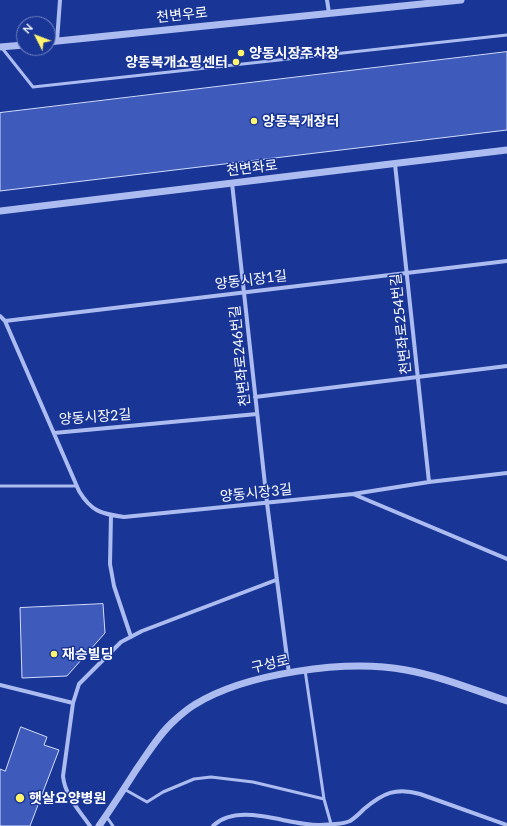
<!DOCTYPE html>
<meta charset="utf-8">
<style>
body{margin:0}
#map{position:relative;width:507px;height:826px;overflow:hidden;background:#193596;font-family:Lato,sans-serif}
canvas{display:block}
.north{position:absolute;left:16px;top:16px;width:40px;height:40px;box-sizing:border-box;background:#193596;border:1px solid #7586c0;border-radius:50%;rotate:312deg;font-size:11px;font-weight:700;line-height:16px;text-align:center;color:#fff}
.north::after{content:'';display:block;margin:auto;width:14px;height:18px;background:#fff46b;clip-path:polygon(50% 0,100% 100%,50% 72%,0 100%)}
</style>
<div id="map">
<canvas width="507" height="826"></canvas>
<div class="north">N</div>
</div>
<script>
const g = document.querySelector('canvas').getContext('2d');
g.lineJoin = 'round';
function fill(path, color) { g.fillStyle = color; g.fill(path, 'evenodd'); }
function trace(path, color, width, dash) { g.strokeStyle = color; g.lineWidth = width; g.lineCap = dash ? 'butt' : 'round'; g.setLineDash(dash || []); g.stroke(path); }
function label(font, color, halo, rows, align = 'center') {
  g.font = font + ' Lato,"Noto Sans KR",sans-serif'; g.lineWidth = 3; g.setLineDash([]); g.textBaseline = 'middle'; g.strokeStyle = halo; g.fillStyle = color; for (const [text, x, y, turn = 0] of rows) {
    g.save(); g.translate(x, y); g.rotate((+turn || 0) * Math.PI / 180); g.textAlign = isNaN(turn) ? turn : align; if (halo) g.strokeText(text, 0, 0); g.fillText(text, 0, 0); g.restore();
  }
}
const building = new Path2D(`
 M507 52V130L0 191V113Z
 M103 604 105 633 67 676 22 678 20 608Z
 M21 727 47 737 44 745 59 750 30 826H0V769L5 771Z`);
fill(building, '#3e5bbc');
trace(building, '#d3ddfb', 1);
trace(new Path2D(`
 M2 48 33 87 507 35
 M0 486H77
 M305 670 324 799 331 824
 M124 789 147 802 163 792 194 779 211 777 253 782 324 799
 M106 816 113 826`), '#acbcf0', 3);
trace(new Path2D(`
 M327 0 329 13
 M57 41 60 0
 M395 164 429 482
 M232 183 267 503 289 673
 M0 316 5 321 79 491C91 511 101 514 124 517L353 494 429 482 507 473
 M5 321 507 261
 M255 397 507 366
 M54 433 257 414
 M353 494 507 559
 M111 515 110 564 114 586 131 637
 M0 685 73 703
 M90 826C79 810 65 796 63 776L73 703 79 684 121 642 142 631 276 580
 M213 826C239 801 288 826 320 825 329 824 341 825 350 821 355 818 360 813 364 809 383 793 396 787 420 794L507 825`), '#acbcf0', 4);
trace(new Path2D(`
 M48 42 461 0
 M0 47 24 45
 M0 211 507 150
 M99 826C112 807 124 789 136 770 148 753 159 734 175 720 181 715 187 709 194 705 245 673 346 659 406 670 440 676 474 690 507 701`), '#acbcf0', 7);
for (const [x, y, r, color] of [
 [241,53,4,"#fff46b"],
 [236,62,4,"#fff46b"],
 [254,121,4,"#fff46b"],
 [54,654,4,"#fff46b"],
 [20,798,5,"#fff46b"]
]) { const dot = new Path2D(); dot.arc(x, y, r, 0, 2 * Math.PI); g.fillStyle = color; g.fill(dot); trace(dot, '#193596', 1.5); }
label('14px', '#fff', '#193596', [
 ["천변우로",182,15,-6],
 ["천변좌로",252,168,-7],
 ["양동시장1길",251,280,-7],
 ["천변좌로254번길",401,324,-96],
 ["천변좌로246번길",240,356,-96],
 ["양동시장2길",95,417,-4],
 ["양동시장3길",256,493,-6],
 ["구성로",270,664,-13]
]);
label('bold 14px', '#fff', '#193596', [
 ["양동시장주차장",249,53],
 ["양동복개쇼핑센터",228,62,"right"],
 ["양동복개장터",262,121],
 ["재승빌딩",62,654],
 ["햇살요양병원",29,798]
], 'left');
</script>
